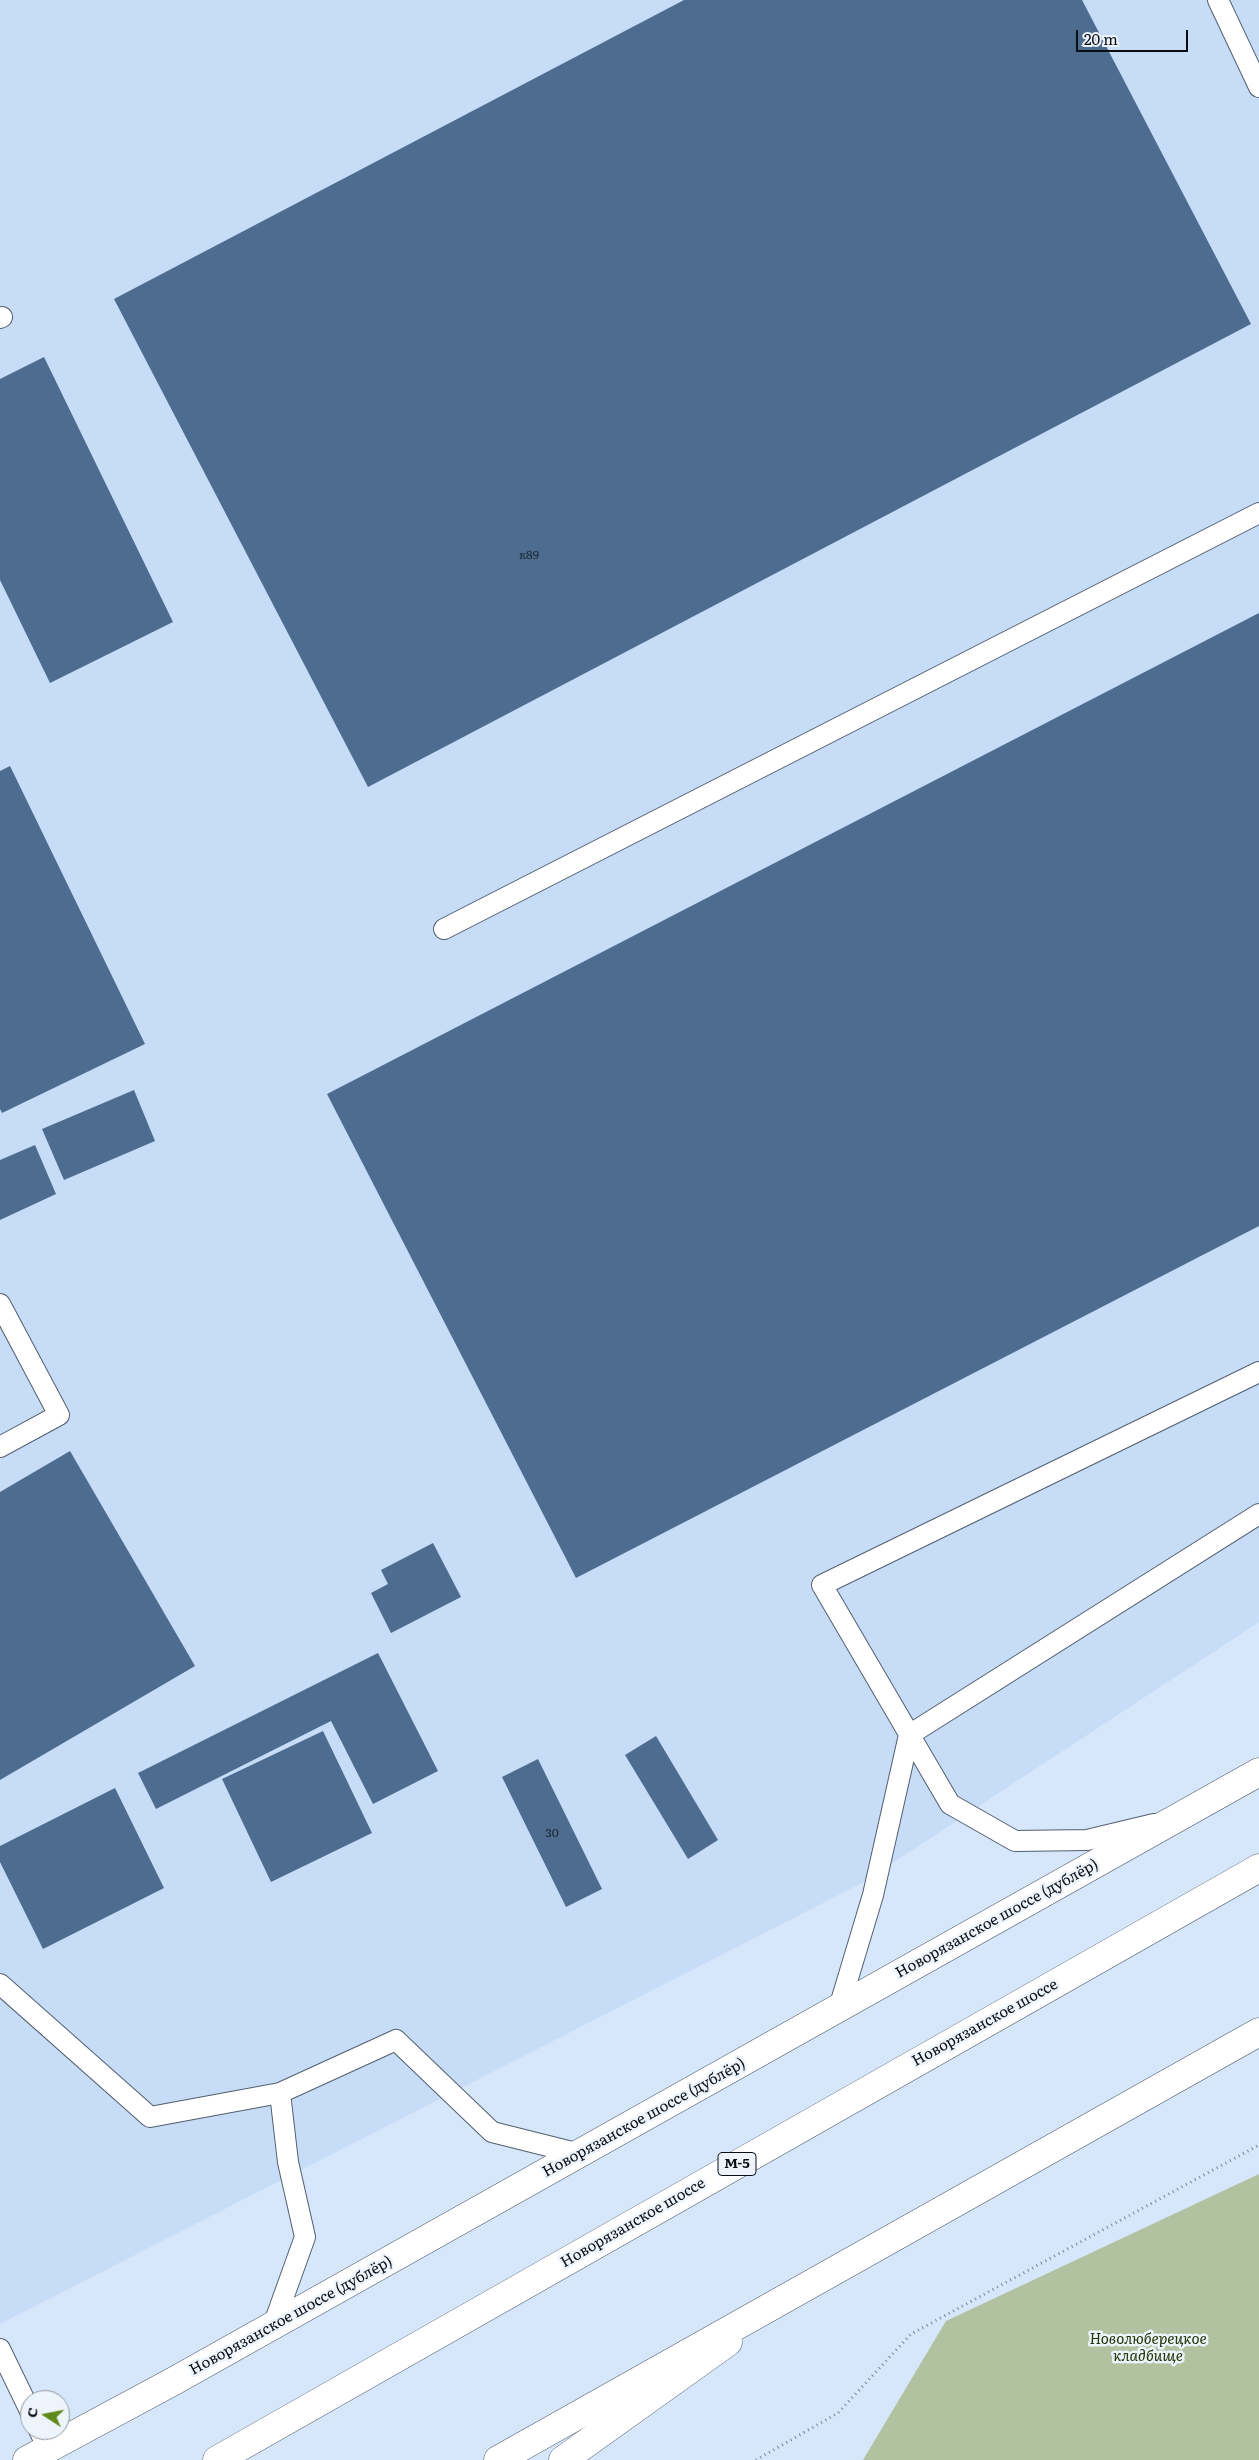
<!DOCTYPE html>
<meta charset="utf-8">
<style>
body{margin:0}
#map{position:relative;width:1259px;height:2460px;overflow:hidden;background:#d7e7fb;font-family:Literata,serif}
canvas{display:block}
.north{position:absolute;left:20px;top:2390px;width:50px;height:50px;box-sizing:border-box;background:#edf4fc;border:1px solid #92989f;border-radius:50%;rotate:281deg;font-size:14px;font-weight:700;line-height:20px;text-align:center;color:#090e14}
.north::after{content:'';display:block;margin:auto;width:18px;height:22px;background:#5f8a19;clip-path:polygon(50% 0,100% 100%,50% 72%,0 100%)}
.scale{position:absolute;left:1076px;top:30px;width:112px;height:22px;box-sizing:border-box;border:2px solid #090e14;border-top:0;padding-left:6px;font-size:15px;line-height:18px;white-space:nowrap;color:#090e14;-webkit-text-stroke:4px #edf4fc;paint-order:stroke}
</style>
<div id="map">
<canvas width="1259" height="2460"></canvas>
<div class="north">С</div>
<div class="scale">20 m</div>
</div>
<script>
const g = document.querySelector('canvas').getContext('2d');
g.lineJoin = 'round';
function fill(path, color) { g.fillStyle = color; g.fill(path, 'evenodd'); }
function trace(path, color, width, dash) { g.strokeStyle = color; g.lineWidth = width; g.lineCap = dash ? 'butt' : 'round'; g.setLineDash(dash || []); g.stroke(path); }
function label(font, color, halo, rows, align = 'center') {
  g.font = font + ' Literata,serif'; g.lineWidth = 5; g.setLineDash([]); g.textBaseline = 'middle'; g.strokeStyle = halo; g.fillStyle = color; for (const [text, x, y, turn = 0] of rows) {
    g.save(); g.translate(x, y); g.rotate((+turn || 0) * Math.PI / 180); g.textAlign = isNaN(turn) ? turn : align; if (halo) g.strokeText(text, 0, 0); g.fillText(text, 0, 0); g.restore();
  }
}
fill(new Path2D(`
 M0 0H1259V1622L862 1883 0 2324Z`), '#c7dcf6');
fill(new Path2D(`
 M1259 2174V2460H863L946 2321Z`), '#b1c2a0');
fill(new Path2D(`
 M684 0H1082L1251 324 368 787 114 299Z
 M44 357 173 622 50 683 0 580V379Z
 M1259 613V1226L576 1578 327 1094Z
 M10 766 145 1044 2 1113 0 1109V771Z
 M134 1090 155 1141 64 1180 42 1129Z
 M35 1145 56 1194 0 1220V1160Z
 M70 1451 195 1666 0 1780V1492Z
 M433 1543 461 1597 391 1633 371 1593 388 1584 381 1570Z
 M378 1653 438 1771 373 1804 331 1721 156 1809 138 1773Z
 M323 1731 372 1833 271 1882 222 1779Z
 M656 1736 718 1840 688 1859 625 1755Z
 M538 1759 602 1889 566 1907 502 1777Z
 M115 1788 164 1888 43 1949 0 1862V1846Z`), '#4e6c90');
const service = new Path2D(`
 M1218 0 1259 87
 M0 318 2 317
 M444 929 1259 513
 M0 1304 59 1415 0 1447
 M1154 1824 1087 1840 1015 1841 950 1804 822 1585 1259 1372
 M0 1984 150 2117 280 2093
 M839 2008 873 1895 909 1735 1259 1514
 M273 2326 305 2237 288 2162 280 2093 396 2040 492 2132 580 2154
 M0 2349 30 2411
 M39 2430 48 2448`);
const minor = new Path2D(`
 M563 2460 728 2342`);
const tertiary = new Path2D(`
 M27 2460 174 2381 1259 1772`);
const trunk = new Path2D(`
 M217 2460 1259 1868
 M498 2460 1259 2032`);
trace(service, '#525f70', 22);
trace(minor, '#525f70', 29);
trace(tertiary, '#525f70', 29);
trace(trunk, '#525f70', 29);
trace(new Path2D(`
 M756 2460 838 2413 911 2334 1259 2145`), '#7a8593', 3, [1, 4]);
trace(service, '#fff', 20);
trace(minor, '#fff', 28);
trace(tertiary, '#fff', 28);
trace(trunk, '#fff', 28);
label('12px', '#1a2633', null, [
 ["к89",529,555],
 ["30",552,1833]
]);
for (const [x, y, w] of [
 [737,2164,38]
]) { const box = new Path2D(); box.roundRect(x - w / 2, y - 11.5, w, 23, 4); g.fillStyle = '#edf4fc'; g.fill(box); trace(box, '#090e14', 1); }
label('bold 14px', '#090e14', null, [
 ["М-5",737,2164]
]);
label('15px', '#090e14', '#edf4fc', [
 ["Новорязанское шоссе (дублёр)",997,1919,-29],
 ["Новорязанское шоссе",985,2023,-29],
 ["Новорязанское шоссе (дублёр)",644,2118,-29],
 ["Новорязанское шоссе",633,2223,-30],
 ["Новорязанское шоссе (дублёр)",291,2316,-29]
]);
label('italic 15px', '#223603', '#edf4fc', [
 ["Новолюберецкое",1148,2340],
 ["кладбище",1148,2357]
]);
</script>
